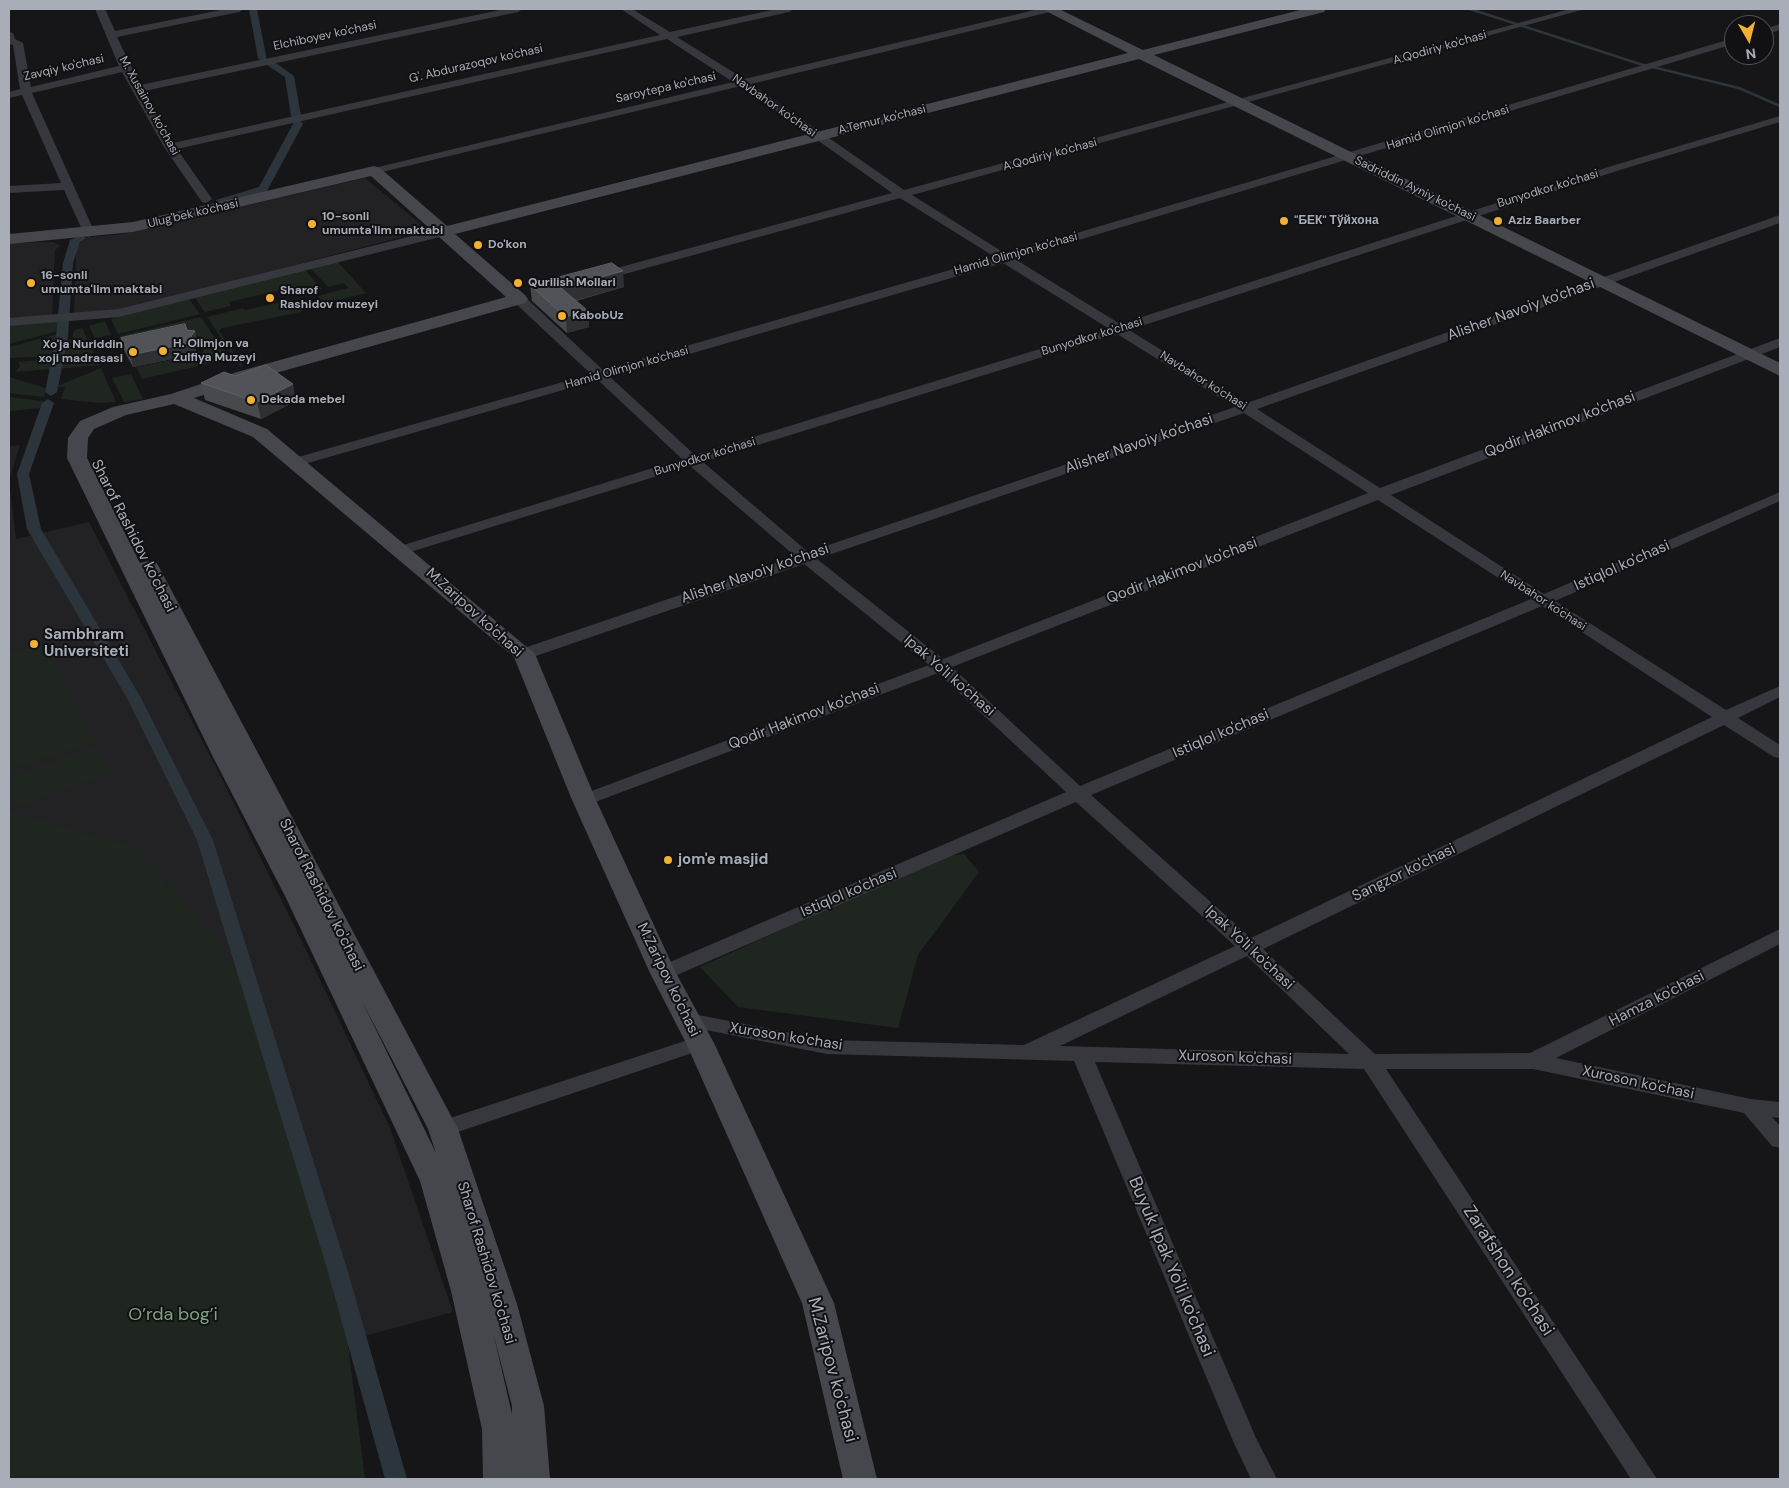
<!DOCTYPE html>
<meta charset="utf-8">
<style>
body{margin:0}
#map{position:relative;width:1789px;height:1488px;overflow:hidden;background:#161618;font-family:"DM Sans",sans-serif}
canvas{display:block}
.frame{position:absolute;inset:0;border:10px solid #a8adb8;pointer-events:none}
.north{position:absolute;left:1724px;top:15px;width:50px;height:50px;box-sizing:border-box;background:#111113;border:1px solid #4d4f55;border-radius:50%;rotate:172deg;font-size:14px;font-weight:700;line-height:20px;text-align:center;color:#a8adb8}
.north::after{content:'';display:block;margin:auto;width:18px;height:22px;background:#f2b134;clip-path:polygon(50% 0,100% 100%,50% 72%,0 100%)}
</style>
<div id="map">
<canvas width="1789" height="1488"></canvas>
<div class="frame"></div>
<div class="north">N</div>
</div>
<script>
const g = document.querySelector('canvas').getContext('2d');
g.lineJoin = 'round';
function fill(path, color) { g.fillStyle = color; g.fill(path, 'evenodd'); }
function trace(path, color, width, dash) { g.strokeStyle = color; g.lineWidth = width; g.lineCap = dash ? 'butt' : 'round'; g.setLineDash(dash || []); g.stroke(path); }
function label(font, color, halo, rows, align = 'center') {
  g.font = font + ' "DM Sans",sans-serif'; g.lineWidth = 4; g.setLineDash([]); g.textBaseline = 'middle'; g.strokeStyle = halo; g.fillStyle = color; for (const [text, x, y, turn = 0] of rows) {
    g.save(); g.translate(x, y); g.rotate((+turn || 0) * Math.PI / 180); g.textAlign = isNaN(turn) ? turn : align; if (halo) g.strokeText(text, 0, 0); g.fillText(text, 0, 0); g.restore();
  }
}
fill(new Path2D(`
 M365 178 428 230 116 312 74 315 76 251 83 238 124 234Z
 M54 242 61 246 55 250 52 316 9 319V243Z
 M20 445 9 480 16 539 89 522 223 781 305 948 390 1128 453 1312 357 1338 343 1304 313 1201 241 978 9 926V446Z`), '#222225');
fill(new Path2D(`
 M337 261 366 293 304 308 301 312 222 328 219 331 243 366H240L207 317 243 308 245 310 291 300 296 306 320 300 318 296 348 288 344 283 328 287 310 268Z
 M304 269 322 289 300 294 292 287 229 302 231 306 205 312 195 298Z
 M189 299 200 314 118 334 111 319Z
 M201 317 229 359 142 379 136 367 202 354 206 343 195 334 126 348 120 336Z
 M59 321 58 331 9 344V325Z
 M105 321 111 335 95 338 89 326Z
 M82 328 94 353 60 356 63 340 72 339 74 330Z
 M58 334 56 339H59L56 356 9 358V347Z
 M95 356 100 365 58 369 60 359Z
 M54 359 52 369 15 372 20 366 18 362Z
 M101 368 116 402 99 403 61 399 65 387H55Z
 M131 374 143 399 124 402 112 378Z
 M9 377 49 389H46L44 397 9 393Z
 M9 397 43 401 42 408 9 411Z
 M45 643 94 742 9 769V653Z
 M92 747 110 773 17 807 9 794V778Z
 M9 811 134 847 215 938 241 978 283 1117 313 1201 343 1305 365 1479H9Z
 M964 854 979 872 918 955 898 1028 738 1007 700 967 941 857Z`), '#1e261f');
trace(new Path2D(`
 M1470 9 1640 64 1739 88 1780 106`), '#2c353c', 2.5);
fill(new Path2D(`
 M249 9H257L267 61H261L258 58Z
 M267 61H273L294 76 301 116 298 118 303 124 267 191 224 204H216V200L259 187 293 124 292 121 295 119 291 116 285 77 267 65Z
 M81 235 86 238 80 242 73 263 68 337 57 392 51 396 45 392 56 337 63 263 70 240Z
 M48 399 54 403 29 474 41 529 141 698 213 840 348 1272 407 1479H385L328 1272 197 840 127 698 27 529 17 474 42 403Z`), '#2c353c');
fill(new Path2D(`
 M95 9H105L115 31 226 9H244L239 12 117 37 140 85 505 9H523L518 12 144 91 173 143 660 35 621 9H632L670 32 777 9H794L789 12 677 37 744 79 1039 9H1055L1050 12 751 84 904 190 1570 9H1585L912 195 1006 254 1734 38V44L1015 259 1120 324 1615 165 1780 116V122L1623 169 1129 330 1247 403 1780 215V223L1257 409 1380 488 1780 338V347L1391 495 1544 594 1780 492V501L1555 601 1726 710 1780 686V697L1738 718 1780 745V758L1774 757 1724 725 1263 949 1375 1054 1530 1053 1780 929V944L1556 1058 1751 1099 1780 1102V1118L1772 1117 1780 1126V1148L1772 1146 1744 1113 1533 1069H1386L1657 1479H1631L1364 1069 1095 1062 1256 1438 1277 1479H1251L1233 1441 1074 1061 827 1054 681 1025 678 1020 681 1015 688 1013 827 1040 1024 1045 1235 946 1076 802 670 978 663 980 656 978 653 973 656 968 1066 792 938 673 590 804H578L575 800 578 796 929 665 804 564 530 658H518L516 654 518 650 795 556 690 466 407 553H397L394 550 397 547 682 459 598 380 301 465 296 466 289 462 291 459 591 374 514 302 513 299 514 296H524L603 370 995 257 900 198 603 280H595L593 277 595 274 892 193 741 86 374 174 368 171 374 168 733 82 667 39 177 149 212 199 206 203 202 202 164 147 122 72 32 93 95 233 89 237 85 236 64 190 9 193V186L61 183 22 95 9 98V92L20 89 13 45 9 44V32L13 33 15 39 23 43 31 87 119 66ZM1003 263 1108 328 695 455 610 377ZM1117 334 1235 407 808 552 703 462ZM1244 413 1368 493 943 659 817 559ZM1378 500 1531 599 1080 786 952 667ZM1542 606 1712 717 1251 938 1091 795ZM1247 956 1349 1054 1060 1046Z
 M1780 24V30L1764 35V29Z
 M444 228 448 229 450 232 448 235 119 317 9 326V318L119 309Z
 M700 1036 707 1038 710 1043 707 1048 443 1137 435 1135 432 1129 435 1123Z`), '#37383d');
fill(new Path2D(`
 M1042 9H1059L1143 50 1304 9H1326L1324 12 1154 55 1780 363V376L1139 59 455 234 525 295 528 299 525 303 251 380 194 398 267 429 535 654 596 800 676 973 714 1043 834 1303 877 1479H843L802 1303 686 1043 650 973 572 800 514 657 253 437 174 404 126 415 94 429 88 438 87 458 140 563 148 561 156 562 159 567 458 1129 517 1304 544 1406 550 1479H483L482 1429 451 1291 420 1181 286 898 213 757 67 458 68 438 80 421 113 407 171 394 237 372 506 297 371 176 133 232 9 244V234L133 222 374 166 380 168 447 226 1128 53ZM362 1001 428 1129 436 1153ZM493 1332 512 1406V1414Z`), '#45474d');
fill(new Path2D(`
 M530 285 624 287 576 301 587 310 589 327 567 333 532 301Z
 M187 330 195 331 198 344 195 347 196 354 133 367 124 350 121 338Z
 M201 383 296 401 261 419 205 400Z`), '#47494d');
fill(new Path2D(`
 M623 271 624 287 562 304 561 288Z
 M587 310 589 327 567 333 566 317Z
 M195 331 198 344 195 347 196 354 133 367 130 355 191 336Z
 M293 384 296 401 261 419 257 402Z`), '#2f3033');
const building = new Path2D(`
 M612 263 623 271 561 288 587 310 566 317 530 285Z
 M185 324 187 330 195 331 191 336 194 342 130 355 121 338Z
 M266 365 293 384 257 402 201 383 224 372 235 376Z`);
fill(building, '#525359');
trace(building, '#5f6168', 1);
for (const [x, y, r, color] of [
 [1284,221,5,"#f2b134"],
 [1498,221,5,"#f2b134"],
 [312,224,5,"#f2b134"],
 [478,245,5,"#f2b134"],
 [31,283,5,"#f2b134"],
 [518,283,5,"#f2b134"],
 [270,298,5,"#f2b134"],
 [562,316,5,"#f2b134"],
 [163,351,5,"#f2b134"],
 [133,352,5,"#f2b134"],
 [251,400,5,"#f2b134"],
 [34,644,5,"#f2b134"],
 [668,860,5,"#f2b134"]
]) { const dot = new Path2D(); dot.arc(x, y, r, 0, 2 * Math.PI); g.fillStyle = color; g.fill(dot); trace(dot, '#111113', 2); }
label('12px', '#a8adb8', '#111113', [
 ["Elchiboyev ko'chasi",325,36,-12],
 ["A.Qodiriy ko'chasi",1440,48,-16],
 ["G'. Abdurazoqov ko'chasi",476,64,-13],
 ["Zavqiy ko'chasi",64,68,-13],
 ["Saroytepa ko'chasi",666,88,-13],
 ["M. Xusainov ko'chasi",149,106,61],
 ["Navbahor ko'chasi",774,106,35],
 ["A.Temur ko'chasi",882,120,-14],
 ["Hamid Olimjon ko'chasi",1448,128,-17],
 ["A.Qodiriy ko'chasi",1050,155,-15],
 ["Sadriddin Ayniy ko'chasi",1415,189,26],
 ["Bunyodkor ko'chasi",1548,189,-17],
 ["Ulug'bek ko'chasi",193,214,-13],
 ["Hamid Olimjon ko'chasi",1016,254,-16],
 ["Bunyodkor ko'chasi",1092,337,-17],
 ["Hamid Olimjon ko'chasi",627,368,-16],
 ["Navbahor ko'chasi",1203,381,32],
 ["Bunyodkor ko'chasi",705,457,-17],
 ["Navbahor ko'chasi",1543,601,33]
]);
label('bold 12px', '#a8adb8', '#111113', [
 ["10-sonli",322,217],
 ["umumta'lim maktabi",322,231],
 ["\"БЕК\" Тўйхона",1294,221],
 ["Aziz Baarber",1508,221],
 ["Do'kon",488,245],
 ["16-sonli",41,276],
 ["umumta'lim maktabi",41,290],
 ["Qurilish Mollari",528,283],
 ["Sharof",280,291],
 ["Rashidov muzeyi",280,305],
 ["KabobUz",572,316],
 ["H. Olimjon va",173,344],
 ["Zulfiya Muzeyi",173,358],
 ["Xo'ja Nuriddin",123,345,"right"],
 ["xoji madrasasi",123,359,"right"],
 ["Dekada mebel",261,400]
], 'left');
label('15px', '#a8adb8', '#111113', [
 ["Alisher Navoiy ko'chasi",1521,310,-20],
 ["Qodir Hakimov ko'chasi",1560,425,-21],
 ["Alisher Navoiy ko'chasi",1139,444,-19],
 ["Sharof Rashidov ko'chasi",133,536,63],
 ["Istiqlol ko'chasi",1622,566,-24],
 ["Qodir Hakimov ko'chasi",1182,571,-21],
 ["Alisher Navoiy ko'chasi",755,574,-19],
 ["M.Zaripov ko'chasi",474,613,42],
 ["Ipak Yo'li ko'chasi",949,676,41],
 ["Qodir Hakimov ko'chasi",804,717,-21],
 ["Istiqlol ko'chasi",1221,734,-23],
 ["Sangzor ko'chasi",1404,873,-26],
 ["Istiqlol ko'chasi",849,893,-23],
 ["Sharof Rashidov ko'chasi",321,895,63],
 ["Ipak Yo'li ko'chasi",1249,948,43],
 ["M.Zaripov ko'chasi",668,980,64],
 ["Hamza ko'chasi",1657,999,-27],
 ["Xuroson ko'chasi",786,1037,9],
 ["Xuroson ko'chasi",1235,1058,2],
 ["Xuroson ko'chasi",1638,1083,12],
 ["Sharof Rashidov ko'chasi",486,1263,73]
]);
label('bold 15px', '#a8adb8', '#111113', [
 ["Sambhram",44,635],
 ["Universiteti",44,652],
 ["jom'e masjid",678,860]
], 'left');
label('18px', '#a8adb8', '#111113', [
 ["Buyuk Ipak Yo'li ko'chasi",1171,1267,67],
 ["Zarafshon ko'chasi",1508,1271,57],
 ["M.Zaripov ko'chasi",832,1370,75]
]);
label('18px', '#7fa381', '#111113', [
 ["O’rda bog’i",173,1315]
]);
</script>
